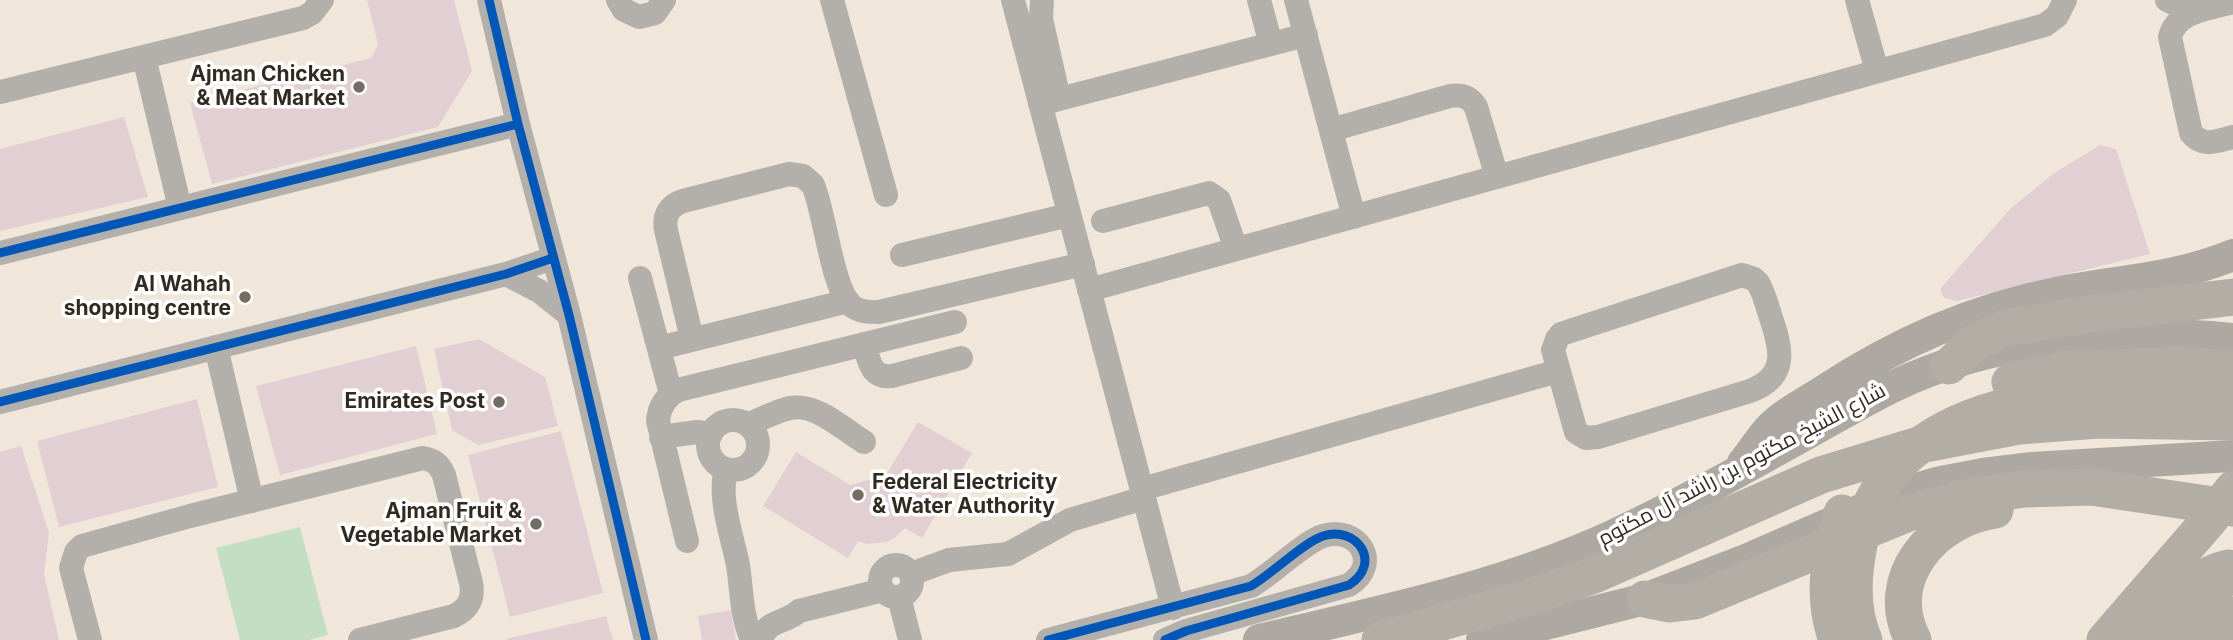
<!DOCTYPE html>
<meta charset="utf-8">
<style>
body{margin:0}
canvas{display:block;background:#f0e6da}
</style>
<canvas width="2233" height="640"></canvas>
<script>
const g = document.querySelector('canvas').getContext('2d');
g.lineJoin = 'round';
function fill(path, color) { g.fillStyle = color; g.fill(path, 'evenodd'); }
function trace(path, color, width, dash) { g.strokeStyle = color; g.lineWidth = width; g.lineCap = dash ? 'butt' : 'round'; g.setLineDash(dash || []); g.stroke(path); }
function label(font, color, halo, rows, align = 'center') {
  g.font = font + ' Inter,Cairo,sans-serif'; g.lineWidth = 7; g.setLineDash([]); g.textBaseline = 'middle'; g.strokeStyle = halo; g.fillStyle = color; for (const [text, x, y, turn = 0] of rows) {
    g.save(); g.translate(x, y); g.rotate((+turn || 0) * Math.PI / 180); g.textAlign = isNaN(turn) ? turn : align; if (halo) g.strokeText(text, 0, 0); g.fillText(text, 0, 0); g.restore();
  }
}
fill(new Path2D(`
 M300 527 328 635 309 640H240L216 548Z`), '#c4dec3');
fill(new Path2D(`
 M367 0H454L472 71 438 127 212 184 190 103 371 58 378 44Z
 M124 117 148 197 0 231V149Z
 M2100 145 2116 149 2150 254 1957 301 1944 298 1940 289 2011 208 2053 174Z
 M479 339 545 377 558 426 478 445 452 430 434 349Z
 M416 346 437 434 280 475 256 386Z
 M197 399 218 487 59 527 37 441Z
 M918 422 972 453 922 538 905 528 895 538 886 542 867 544 858 541 848 558 763 506 796 452 850 485 886 475Z
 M561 431 603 593 510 617 468 455Z
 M21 446 49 533 44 574 59 640H0V452Z
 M731 610 736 640H702L698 616Z
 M606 616 613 640H507L506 639Z`), '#e2cfd3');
trace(new Path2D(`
 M489 0 518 124 569 315 646 640
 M618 0 624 10 639 17 655 13 664 0
 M832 0 886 195
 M1013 0 1173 608
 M1042 0 1041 19 1059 99
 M1259 0 1271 44
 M1296 0 1354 217
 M1857 0 1877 71
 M2167 0 2194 13
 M2233 2C2209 9 2177 10 2170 37L2191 133C2203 148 2217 141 2233 137
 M144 57 180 208
 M0 92 303 18 312 13 322 0
 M1040 104 1306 35
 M1331 130 1450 96C1462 94 1470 97 1476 107L1497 177
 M1103 221 1209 193 1219 200 1236 249
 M0 253 518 124
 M902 255 1069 215
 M506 274 539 291 569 315
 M1742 275 1754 279 1758 283C1764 293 1767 305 1770 315 1781 347 1790 376 1750 391L1598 437 1586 438 1576 432 1553 350 1557 339 1561 334Z
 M640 278 671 394
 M1089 290 2045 25 2057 16 2065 0
 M692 339 666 230C663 215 670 205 683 201L789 174 803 176 813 185C825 212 832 290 852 306 860 312 869 312 879 312L1083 264
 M864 344C869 361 871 379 892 376L961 358
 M216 347 252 501
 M659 348 848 301
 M0 402 506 274 553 258
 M708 445a25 25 0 1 1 50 0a25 25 0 1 1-50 0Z
 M748 425C761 419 776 411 790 408 816 403 843 429 864 442
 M661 437 697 432 711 434
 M726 469C718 499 732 535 738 565 742 591 741 615 752 640
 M1142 489 1558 371
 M687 541 658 421C659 407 665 397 678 390L955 322
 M880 581a16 16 0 1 1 32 0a16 16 0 1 1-32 0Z
 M911 574 949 560 1008 554 1070 520 1144 498
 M899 597 910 640
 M90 640 71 568 76 552 82 546 190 516 423 458C434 460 439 464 444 475L471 583C474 599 468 609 454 616L360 640
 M761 640C767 619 785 624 799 611L883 590
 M1048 640 1251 586C1272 574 1304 542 1323 536 1357 525 1383 563 1349 585L1186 631 1165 640`), '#b3b0ac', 24);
trace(new Path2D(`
 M1743 463C1752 452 1760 439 1769 429 1783 414 1805 403 1822 392 1898 342 1971 310 2061 292 2122 280 2174 279 2233 255
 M1259 640C1378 612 1501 587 1612 536 1681 504 1747 467 1813 430 1839 416 1865 400 1892 387 1995 337 2120 328 2233 339
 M1482 640 1645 599 1746 560 1891 497 1936 483 1983 474 2032 468 2233 456`), '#ada9a2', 32);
trace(new Path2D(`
 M2182 365 2233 369
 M1949 366 1974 343 2005 328 2090 314 2233 297
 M1645 599 1670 604 1695 601 1911 512 1967 497 2025 489 2091 487 2233 508
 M1380 640 1533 596 1594 575 1821 475 1919 445 2019 426 2098 420 2233 422
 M1913 640C1881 578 1934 519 1995 510
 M2146 640C2170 613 2191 575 2229 568
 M2183 640 2217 586
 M2217 640 2233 615`), '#b2ada5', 37);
trace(new Path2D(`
 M2010 382 2061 370 2182 365
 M1837 640C1821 597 1829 555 1842 513
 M1864 640C1850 608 1853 573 1860 540 1891 383 2110 385 2233 396
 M2105 640 2210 519 2233 489`), '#b2ada5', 37);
trace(new Path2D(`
 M489 0 518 124 569 315 646 640
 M0 253 518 124
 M0 402 506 274 553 258
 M1048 640 1251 586C1272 574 1304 542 1323 536 1357 525 1383 563 1349 585L1186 631 1165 640`), '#0057b8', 9);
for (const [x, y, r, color] of [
 [359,87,7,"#746c62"],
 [245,297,7,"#746c62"],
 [499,402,7,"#746c62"],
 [858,495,7,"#746c62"],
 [536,524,7,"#746c62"]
]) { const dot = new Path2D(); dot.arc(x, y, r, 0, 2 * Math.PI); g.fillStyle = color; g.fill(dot); trace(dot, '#fff', 2.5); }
label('bold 21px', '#312a21', '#fff', [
 ["Ajman Chicken",345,75],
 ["& Meat Market",345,99],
 ["Al Wahah",231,285],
 ["shopping centre",231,309],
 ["Emirates Post",485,402],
 ["Federal Electricity",872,483,"left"],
 ["& Water Authority",872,507,"left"],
 ["Ajman Fruit &",522,512],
 ["Vegetable Market",522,536]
], 'right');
label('21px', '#312a21', '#fff', [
 ["شارع الشيخ مكتوم بن راشد آل مكتوم",1742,465,-28]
]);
</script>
